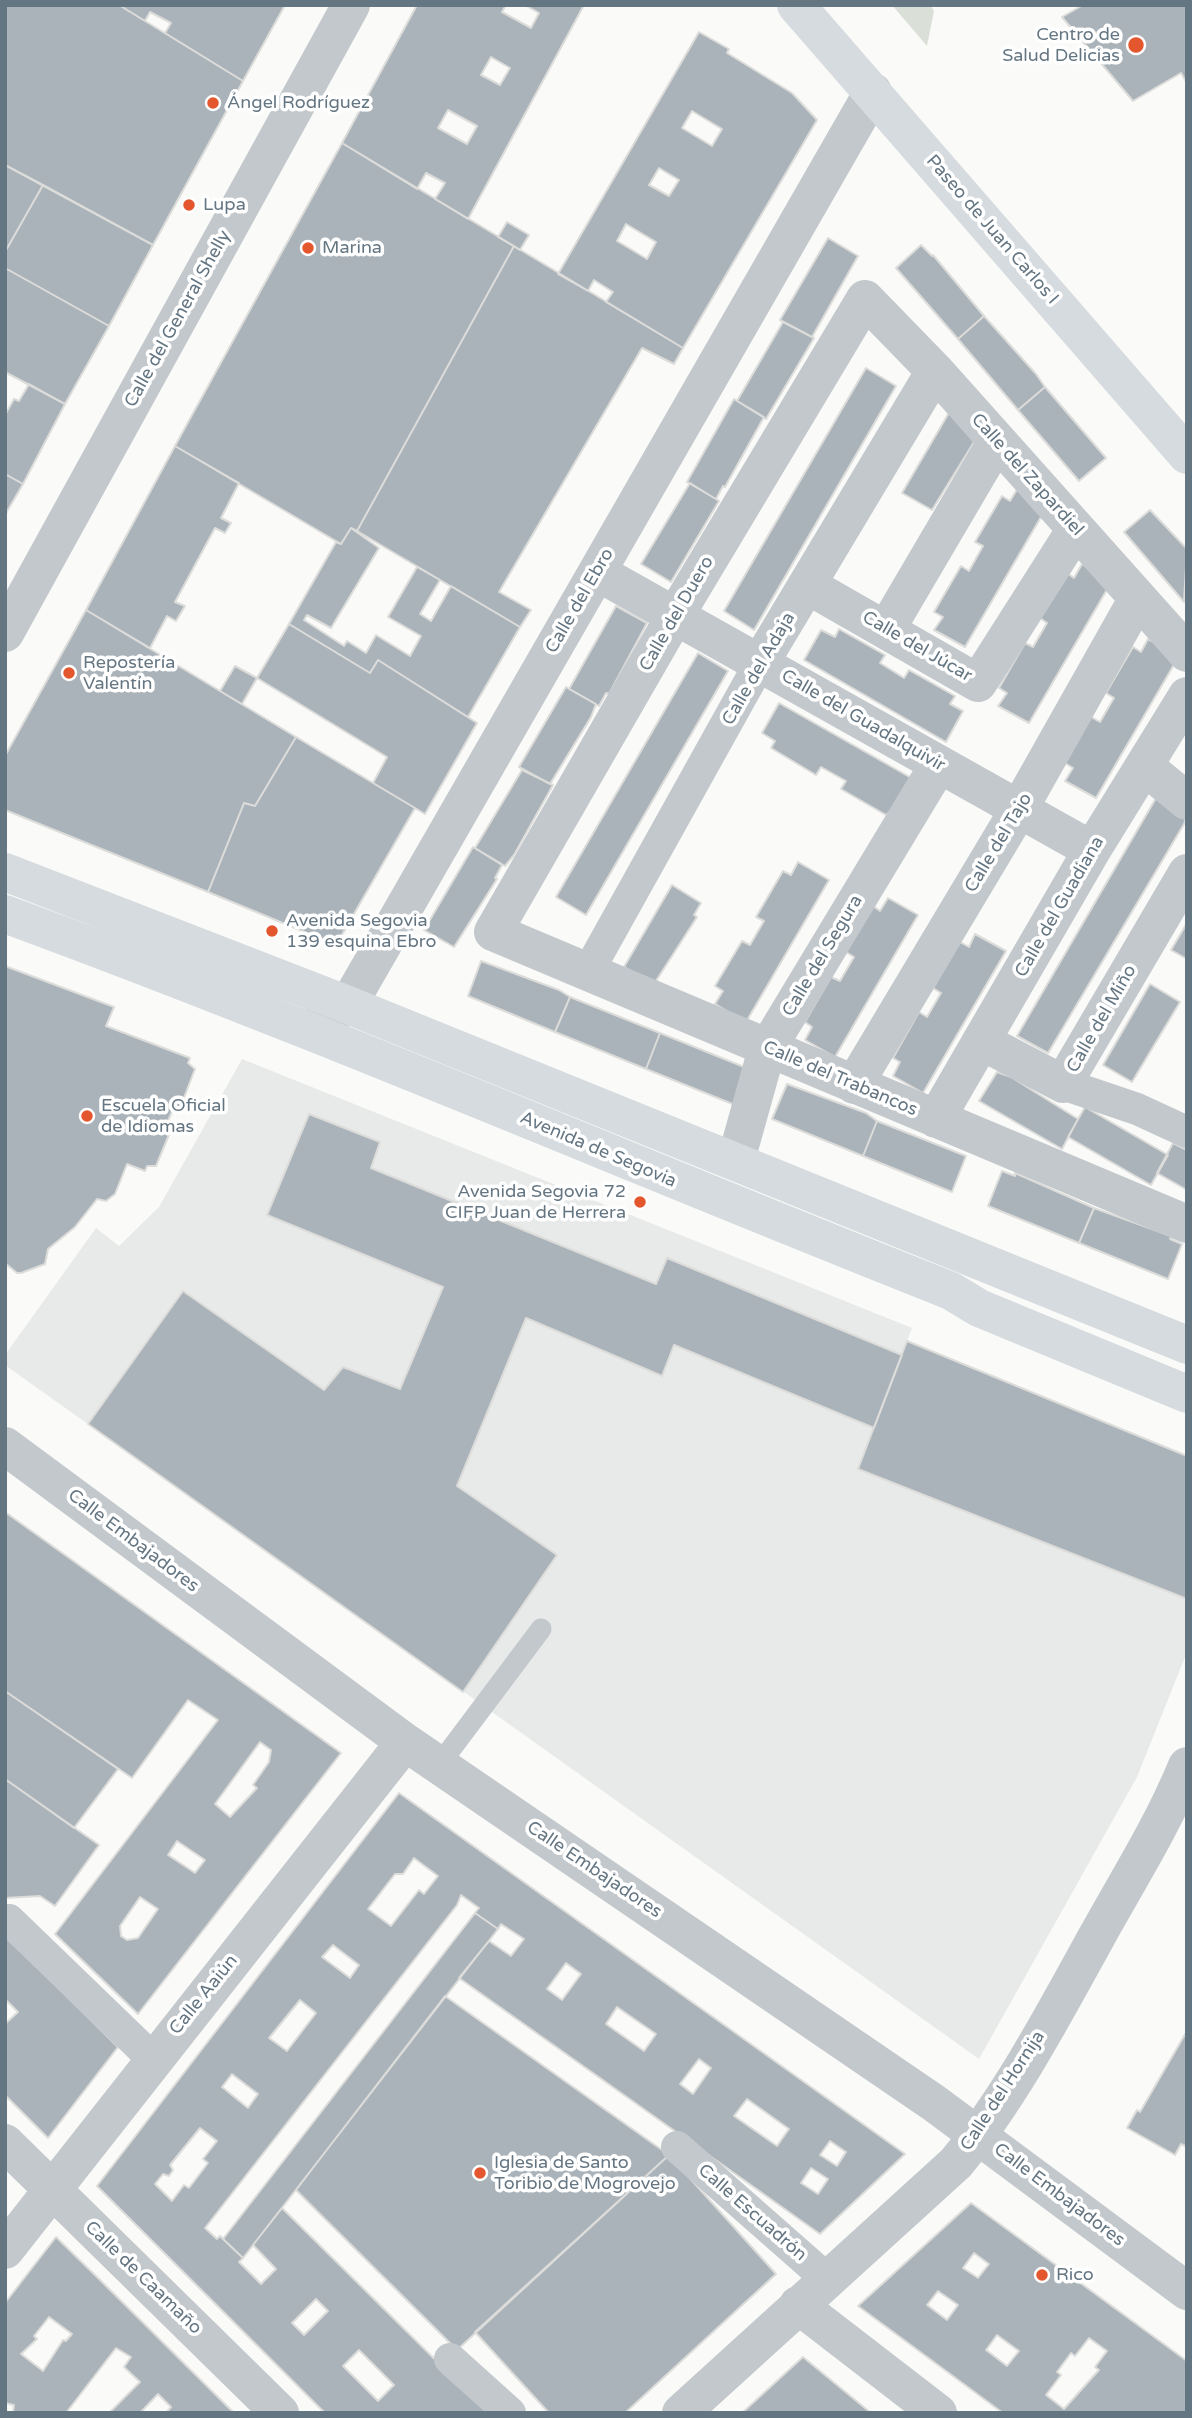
<!DOCTYPE html>
<meta charset="utf-8">
<style>
body{margin:0}
#map{position:relative;width:1192px;height:2418px;overflow:hidden;background:#fafaf8;font-family:"Varela Round",sans-serif}
canvas{display:block}
.frame{position:absolute;inset:0;border:7px solid #657683;pointer-events:none}
</style>
<div id="map">
<canvas width="1192" height="2418"></canvas>
<div class="frame"></div>
</div>
<script>
const g = document.querySelector('canvas').getContext('2d');
g.lineJoin = 'round';
function fill(path, color) { g.fillStyle = color; g.fill(path, 'evenodd'); }
function trace(path, color, width, dash) { g.strokeStyle = color; g.lineWidth = width; g.lineCap = dash ? 'butt' : 'round'; g.setLineDash(dash || []); g.stroke(path); }
function label(font, color, halo, rows, align = 'center') {
  g.font = font + ' "Varela Round",sans-serif'; g.lineWidth = 7; g.setLineDash([]); g.textBaseline = 'middle'; g.strokeStyle = halo; g.fillStyle = color; for (const [text, x, y, turn = 0] of rows) {
    g.save(); g.translate(x, y); g.rotate((+turn || 0) * Math.PI / 180); g.textAlign = isNaN(turn) ? turn : align; if (halo) g.strokeText(text, 0, 0); g.fillText(text, 0, 0); g.restore();
  }
}
fill(new Path2D(`
 M242 1059 912 1328 858 1469 1187 1599V1652L1137 1777 979 2059 5 1365V1355L96 1228 119 1246 159 1207Z`), '#e8e9e9');
fill(new Path2D(`
 M892 5H930L934 11 927 46Z`), '#dadfd7');
const building = new Path2D(`
 M5 5H119L243 81 153 245 5 165Z
 M119 5H285L243 81 165 33 171 23 150 12 145 21Z
 M417 5H506L502 12 531 28 539 13 525 5H584L468 219 435 199 445 183 426 173 417 189 342 143ZM491 57 510 68 500 85 481 75ZM448 110 477 126 467 144 438 128Z
 M1083 5H1187V83L1181 73 1133 101 1062 17Z
 M699 32 729 49 727 53 792 93 817 120 683 348 606 302 613 292 594 280 588 291 558 274ZM692 111 722 129 712 146 682 128ZM659 168 679 180 669 196 649 185ZM626 224 656 242 647 259 617 241Z
 M342 143 514 246 357 531 351 528 341 544 175 446Z
 M5 165 43 185 5 252Z
 M43 185 153 245 109 326 5 268V252Z
 M507 222 529 235 520 250 498 237Z
 M828 238 858 256 812 337 780 320Z
 M921 245 932 256 933 255 984 316 958 339 896 268Z
 M514 246 683 348 674 364 642 348 499 592 531 610 520 627 357 531Z
 M5 268 109 326 65 404 5 372Z
 M984 316 1036 374 1045 387 1018 410 958 339Z
 M783 322 814 338 766 419 737 401Z
 M866 368 896 386 754 630 724 611Z
 M29 384 65 404 23 484 5 474V415L14 399 19 401Z
 M1045 387 1106 458 1079 481 1018 410Z
 M734 399 764 417 725 487 723 486 716 499 687 482Z
 M950 411 974 442 932 510 902 493Z
 M175 446 239 483 221 518 231 523 225 533 215 528 175 602 185 606 176 621 167 616 150 648 86 610Z
 M5 474 23 484 5 515Z
 M690 483 719 501 671 582 641 564Z
 M1018 488 1048 505 965 647 934 630 943 617 934 612 961 566 969 571 983 546 975 542 1002 496 1010 501Z
 M1150 510 1187 549 1184 602 1124 532Z
 M351 528 379 548 331 628 307 615 304 620 344 646 347 641 366 653 376 635 410 656 421 636 388 617 417 567 440 580 420 614 431 621 451 586 520 627 468 717 378 660 370 673 289 624 336 542 341 544Z
 M1082 564 1112 581 1029 723 998 706 1007 693 999 688 1025 643 1033 647 1047 623 1040 618 1067 573 1074 578Z
 M616 606 647 623 609 694 606 693 599 706 569 689Z
 M86 610 296 737 255 806 244 803 208 892 5 810V756Z
 M289 624 370 673 378 660 477 723 425 814 373 783 387 757 257 678Z
 M839 629 885 655 880 663 904 678 909 670 955 696 950 704 963 711 946 742 804 660 821 630 835 637Z
 M1148 639 1179 656 1096 798 1065 781 1073 768 1065 763 1091 717 1100 722 1114 698 1106 693 1133 647 1141 652Z
 M698 653 728 671 586 915 556 897Z
 M235 666 257 678 242 704 220 691Z
 M566 687 596 704 591 717 550 784 519 767Z
 M779 703 922 784 886 815 841 789 846 781 821 767 816 775 771 748 775 741 762 733Z
 M296 737 415 808 336 945 208 892 244 803 255 806Z
 M522 770 553 785 514 855 505 866 475 848Z
 M1159 793 1187 815 1184 824 1048 1053 1017 1036Z
 M473 847 502 865 495 878 497 879 454 947 424 930Z
 M798 862 829 880 746 1022 715 1004 723 991 715 986 742 941 750 945 764 921 756 917 783 871 791 875Z
 M672 885 701 903 694 915 697 917 654 984 624 967Z
 M888 898 918 915 835 1057 805 1040 812 1027 805 1022 831 977 840 981 854 957 846 952 873 906 880 911Z
 M1187 923V959L1171 950Z
 M975 934 1006 951 923 1093 893 1076 900 1062 893 1058 919 1012 927 1017 941 993 933 988 960 942 969 947Z
 M481 961 559 990 570 997 555 1032 468 996Z
 M5 966 114 1007 106 1026 190 1058 188 1063 195 1069 180 1108 174 1107 167 1123 173 1125 156 1166H147L145 1171 127 1164 115 1194 106 1201 97 1199 75 1227 48 1249 45 1264 21 1273H17L5 1263Z
 M1150 984 1180 1002 1132 1082 1103 1065Z
 M570 997 660 1033 646 1069 555 1032Z
 M660 1033 749 1069 735 1105 646 1069Z
 M997 1072 1011 1077 1078 1119 1062 1149 979 1101Z
 M787 1084 866 1113 877 1121 863 1156 772 1119Z
 M1085 1107 1168 1155 1151 1185 1068 1137Z
 M309 1114 380 1142 371 1168 656 1284 667 1258 902 1355 874 1428 674 1345 662 1376 526 1318 457 1486 557 1555 463 1692 88 1424 183 1291 324 1390 343 1367 400 1389 443 1287 267 1215Z
 M877 1121 966 1156 952 1192 863 1156Z
 M1173 1143 1187 1150V1190L1157 1173Z
 M1002 1171 1015 1176V1173L1094 1208 1079 1243 988 1206Z
 M1094 1208 1171 1236 1170 1239 1182 1244 1168 1279 1079 1243Z
 M907 1341 1187 1456V1599L858 1469Z
 M5 1512 341 1753 138 2014 55 1934 218 1720 188 1700 132 1778 5 1691ZM260 1742 271 1750 269 1762 253 1785 257 1788 230 1817 215 1804ZM177 1841 205 1860 195 1873 168 1855ZM140 1897 158 1909 138 1938 127 1940 121 1936 120 1926Z
 M5 1691 118 1769 74 1828 5 1779Z
 M5 1779 99 1845 55 1906 40 1896 5 1898Z
 M399 1793 905 2154 820 2234 459 1978 489 1941 511 1956 524 1939 501 1924 498 1929 475 1913 479 1908 461 1895 457 1905 205 2228 217 2239 220 2236 243 2258 239 2262 261 2284 276 2269 253 2245 282 2208 489 2413H325L97 2186ZM414 1858 438 1876 424 1894 419 1890 391 1926 368 1909 395 1874H403ZM333 1945 359 1965 350 1978 322 1957ZM566 1963 581 1974 562 2000 547 1989ZM300 2000 316 2013 287 2051 269 2038ZM617 2007 656 2034 644 2051 606 2024ZM699 2059 711 2068 693 2094 680 2084ZM232 2074 258 2094 248 2108 222 2087ZM747 2099 789 2129 777 2146 734 2116ZM200 2128 217 2141 203 2159 208 2163 189 2188 184 2185 172 2201 155 2184 163 2174 169 2176 173 2170 170 2165ZM830 2141 846 2152 837 2166 820 2155ZM811 2168 828 2179 818 2194 801 2183ZM316 2299 328 2311 304 2335 292 2323ZM359 2350 394 2385 378 2401 343 2366Z
 M475 1913 498 1929 243 2258 223 2239Z
 M5 1935 118 2047 48 2138 5 2095V2024L18 2012 5 1999Z
 M445 1996 669 2155 457 2350 296 2190Z
 M1187 2031V2142L1185 2146 1181 2144 1175 2155 1127 2128 1137 2110 1140 2112Z
 M669 2155 776 2274 625 2413H549L475 2332Z
 M971 2203 1187 2361V2413H1003L858 2306ZM974 2253 989 2264 978 2278 963 2268ZM938 2291 958 2305 947 2320 927 2305ZM997 2335 1019 2351 1007 2366 986 2350ZM1089 2338 1107 2351 1095 2367 1099 2370 1064 2409 1046 2395 1061 2375 1057 2372 1071 2353 1075 2356Z
 M56 2237 102 2282 234 2413H166L171 2407 158 2394 140 2413H109L140 2382 124 2367 131 2357 116 2348 66 2413H13L14 2405 5 2403V2303ZM49 2317 72 2334 66 2341 63 2340 43 2371 21 2354 37 2339 34 2336Z
 M803 2357 871 2413H742Z`);
fill(building, '#aab3b9');
trace(building, '#dcdcda', 2);
trace(new Path2D(`
 M439 1765 541 1629`), '#c3c8cc', 21);
trace(new Path2D(`
 M589 970 760 663
 M1063 1084 1137 1109 1187 1132
 M9 1920 153 2059
 M677 2147 827 2279
 M450 2359 510 2413`), '#c3c8cc', 32);
trace(new Path2D(`
 M597 572 1092 850
 M807 585 978 683 1076 529
 M886 630 997 441
 M1187 653 935 371 865 299 675 616 493 932 1187 1224
 M760 663 935 371
 M1144 766 1187 801
 M320 1021 348 1005 873 92
 M981 1041 1063 1084 1187 873
 M854 1085 1019 809 1138 598
 M936 1119 1092 850 1187 696
 M736 1160 767 1049 939 764
 M5 1446 405 1742 934 2103 1187 2291
 M5 2143 280 2413
 M5 2250 405 1742
 M798 2305 938 2413
 M681 2413 956 2163C1012 2094 1054 2014 1097 1936 1128 1880 1163 1825 1187 1766`), '#c3c8cc', 38);
trace(new Path2D(`
 M5 633 351 5`), '#c3c8cc', 38);
trace(new Path2D(`
 M5 872 348 1005 1187 1345
 M5 914C323 1031 635 1166 951 1291L979 1308 1187 1394`), '#d6dbdf', 38);
trace(new Path2D(`
 M796 5 1187 455`), '#d6dbdf', 38);
for (const [x, y, r, color] of [
 [1136,45,9,"#e4572e"],
 [213,103,7,"#e4572e"],
 [189,205,7,"#e4572e"],
 [308,248,7,"#e4572e"],
 [69,673,7,"#e4572e"],
 [272,931,7,"#e4572e"],
 [87,1116,7,"#e4572e"],
 [640,1202,7,"#e4572e"],
 [480,2173,7,"#e4572e"],
 [1042,2275,7,"#e4572e"]
]) { const dot = new Path2D(); dot.arc(x, y, r, 0, 2 * Math.PI); g.fillStyle = color; g.fill(dot); trace(dot, '#fff', 2.5); }
label('18px', '#657683', '#fff', [
 ["Centro de",1120,35,"right"],
 ["Salud Delicias",1120,56,"right"],
 ["Ángel Rodríguez",227,103],
 ["Lupa",203,205],
 ["Marina",322,248],
 ["Repostería",83,663],
 ["Valentín",83,684],
 ["Avenida Segovia",286,921],
 ["139 esquina Ebro",286,942],
 ["Escuela Oficial",101,1106],
 ["de Idiomas",101,1127],
 ["Avenida Segovia 72",626,1192,"right"],
 ["CIFP Juan de Herrera",626,1213,"right"],
 ["Iglesia de Santo",494,2163],
 ["Toribio de Mogrovejo",494,2184],
 ["Rico",1056,2275]
], 'left');
label('18px', '#657683', '#fff', [
 ["Paseo de Juan Carlos I",992,230,49],
 ["Calle del General Shelly",178,319,-61],
 ["Calle del Zapardiel",1027,475,48],
 ["Calle del Ebro",580,601,-60],
 ["Calle del Duero",677,614,-60],
 ["Calle del Júcar",917,647,30],
 ["Calle del Adaja",759,669,-60],
 ["Calle del Guadalquivir",863,721,30],
 ["Calle del Tajo",999,843,-59],
 ["Calle del Guadiana",1060,907,-60],
 ["Calle del Segura",823,956,-59],
 ["Calle del Miño",1102,1019,-60],
 ["Calle del Trabancos",840,1079,23],
 ["Avenida de Segovia",598,1150,23],
 ["Calle Embajadores",133,1541,37],
 ["Calle Embajadores",594,1870,34],
 ["Calle Aaiún",204,1995,-51],
 ["Calle del Hornija",1003,2091,-57],
 ["Calle Embajadores",1059,2195,37],
 ["Calle Escuadrón",752,2213,41],
 ["Calle de Caamaño",143,2278,44]
]);
</script>
